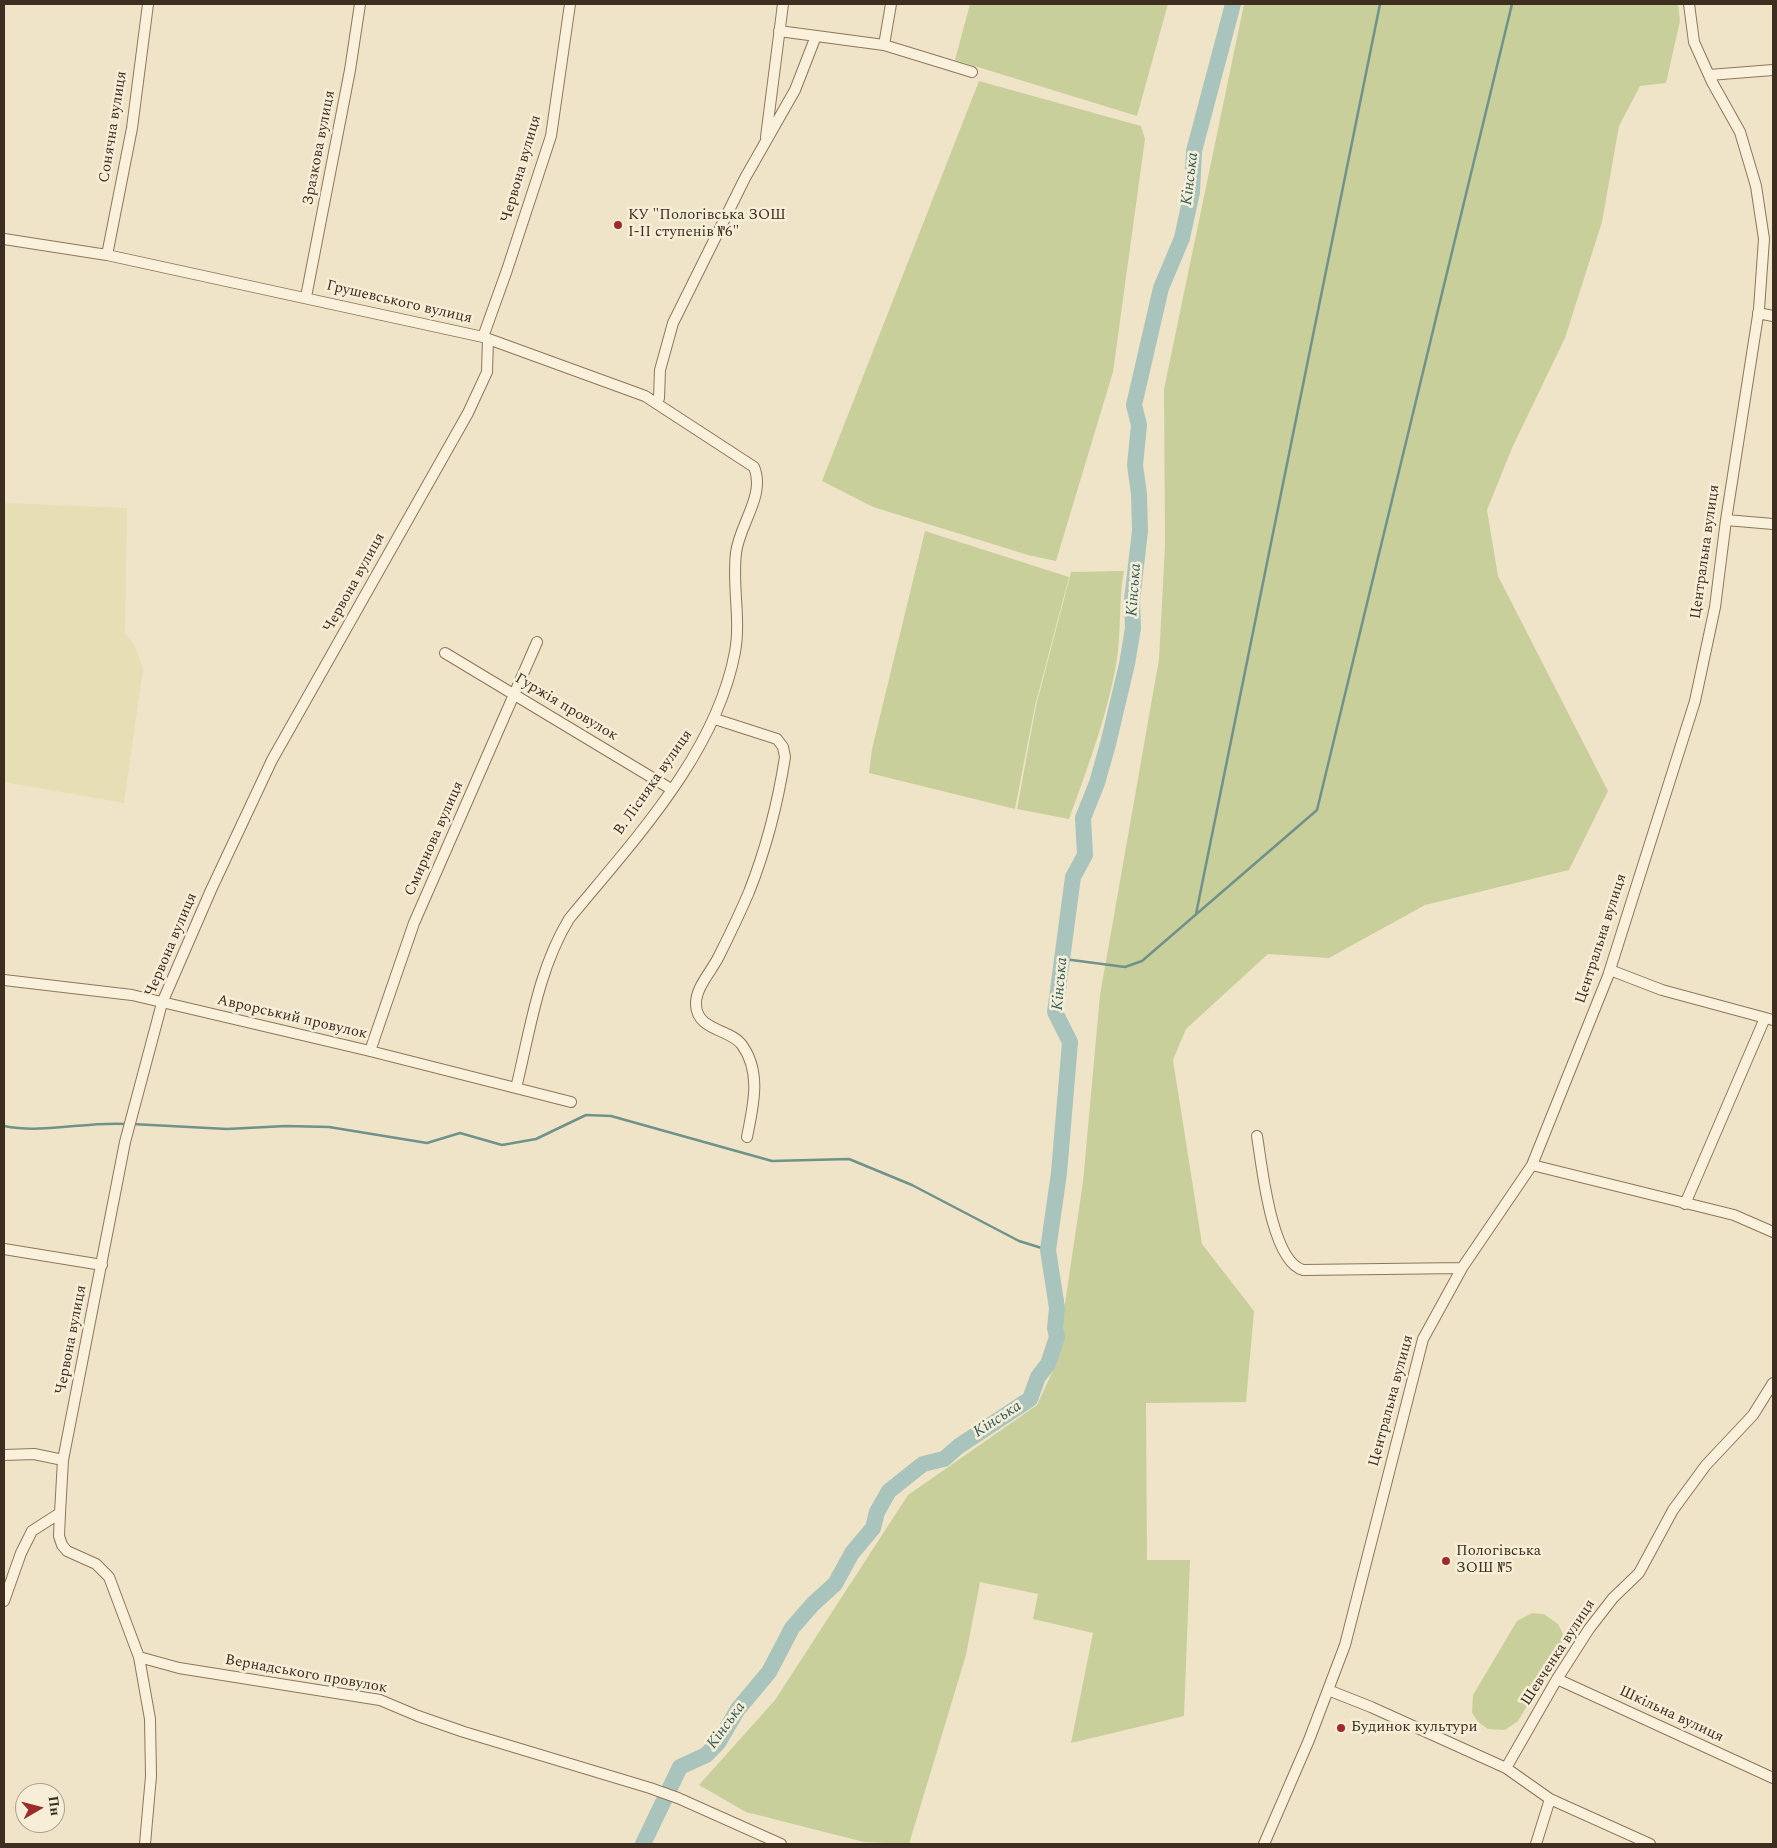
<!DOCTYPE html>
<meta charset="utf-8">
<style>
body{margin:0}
#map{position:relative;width:1777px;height:1848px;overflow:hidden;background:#f0e4c8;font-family:Spectral,serif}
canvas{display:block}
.frame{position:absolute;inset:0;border:5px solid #3d2e20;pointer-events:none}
.north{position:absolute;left:15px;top:1783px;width:50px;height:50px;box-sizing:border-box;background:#f7eed8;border:1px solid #ada18e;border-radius:50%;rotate:82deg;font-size:14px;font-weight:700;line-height:20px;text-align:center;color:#3d2e20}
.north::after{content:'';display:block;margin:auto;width:18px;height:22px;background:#9e2a2b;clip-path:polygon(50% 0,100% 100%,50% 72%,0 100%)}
</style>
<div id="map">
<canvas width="1777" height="1848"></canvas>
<div class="frame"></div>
<div class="north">Пн</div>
</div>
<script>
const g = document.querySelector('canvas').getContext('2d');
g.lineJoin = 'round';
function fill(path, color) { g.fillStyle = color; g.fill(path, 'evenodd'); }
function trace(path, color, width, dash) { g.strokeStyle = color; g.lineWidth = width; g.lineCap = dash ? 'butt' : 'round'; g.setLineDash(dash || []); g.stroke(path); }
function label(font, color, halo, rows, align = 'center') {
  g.font = font + ' Spectral,serif'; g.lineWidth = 5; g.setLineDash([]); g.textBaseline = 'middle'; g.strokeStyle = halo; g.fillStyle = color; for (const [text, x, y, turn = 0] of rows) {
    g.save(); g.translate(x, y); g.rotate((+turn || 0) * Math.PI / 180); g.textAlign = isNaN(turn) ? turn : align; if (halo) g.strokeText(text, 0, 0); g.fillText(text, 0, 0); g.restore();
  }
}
fill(new Path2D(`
 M4 503 127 508 125 633 136 648 143 669 124 803 4 782Z`), '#e6deb5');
fill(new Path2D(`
 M970 4H1168L1137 116 955 60Z
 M1244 4H1678L1680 21 1666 83 1640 86 1619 126 1602 222 1565 338 1512 448 1487 510 1498 576 1608 791 1569 870 1425 905 1329 958 1268 954 1186 1029 1173 1060 1202 1244 1254 1311 1246 1402 1146 1403 1147 1560H1190L1184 1716 1071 1743 1093 1633 1033 1619 1038 1594 980 1582 966 1655 909 1844 864 1842 746 1812 699 1785 775 1700 908 1495 1037 1405 1056 1364 1083 1182 1100 995 1159 659 1165 546 1164 389Z
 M979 81 1141 126 1145 139 1113 372 1056 561 1028 555 873 507 822 481Z
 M925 531 1069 577 1035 706 1015 809 869 773 872 749Z
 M1124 571C1119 597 1121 624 1118 651 1111 706 1088 767 1069 819L1017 809 1036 706 1071 572Z
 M1532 1613 1544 1614 1558 1624 1563 1634 1561 1650 1518 1721 1505 1730 1488 1729 1479 1723 1472 1713 1473 1695 1517 1621Z`), '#c9cf9b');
trace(new Path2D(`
 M1196 914 1380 4
 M1064 959 1125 967 1142 961 1317 810 1512 4
 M132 1124 227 1129 286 1126 329 1127 427 1143 460 1133 502 1145 536 1139 586 1115 611 1116 772 1161 849 1159 912 1185 1019 1241 1048 1250
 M4 1126C45 1134 86 1121 127 1124`), '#6f938a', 2.5);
trace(new Path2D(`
 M643 1844 680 1767 706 1755 718 1743 738 1709 769 1672 792 1628 813 1604 835 1584 852 1553 873 1528 877 1512 889 1491 923 1464 944 1459 959 1446 1030 1399 1038 1377 1048 1364 1057 1337 1055 1328 1057 1308 1048 1250 1059 1173 1070 1042 1055 1012 1073 877 1085 855 1083 818 1097 783 1108 744 1127 664 1133 628 1132 600 1140 531 1139 494 1135 465 1139 425 1134 405 1161 288 1182 238 1192 192 1194 151 1233 4`), '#a9c4bc', 16);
const minor = new Path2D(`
 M779 31 884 45 972 72
 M884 45 891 4
 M1709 75 1773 70
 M766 137 783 4
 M4 239 107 255 483 337 645 396 754 467C766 495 739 525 736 553 732 586 741 619 735 652 716 754 633 841 569 919 538 970 530 1031 516 1088
 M107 255 132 128 148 4
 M306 297 350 70 360 4
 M1758 313 1773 316
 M483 337 507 270 551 136 570 4
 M657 402 659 398 660 370 673 323 745 178 795 90 816 36
 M1726 520 1773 524
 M445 653 671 789
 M715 719 777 739 783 747 785 757C778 802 766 849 749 892 740 913 730 934 720 954 713 970 695 987 696 1005 697 1031 731 1029 742 1045 762 1073 753 1106 747 1137
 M1610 970 1662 990 1773 1020
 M4 980 132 995 370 1051 571 1102
 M370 1051 414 923 537 642
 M1257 1136C1262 1166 1271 1261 1303 1270L1462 1268
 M1532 1165 1734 1215 1773 1232
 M1685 1204 1765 1018
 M4 1249 102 1265
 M4 1455 34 1454 63 1460
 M60 1513 59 1536 62 1545 67 1551 96 1564 109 1577 139 1657 150 1719 151 1776 145 1844
 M4 1601 21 1553 32 1531 60 1513 63 1460 125 1142 162 1003 211 890 272 760 468 413 487 372 488 339
 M139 1657 179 1668 380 1700 418 1716 464 1732 650 1788 678 1798 781 1844
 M1557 1679 1773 1778
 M1328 1690 1371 1707 1506 1768
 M1550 1799 1650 1844
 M1264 1844 1309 1740 1345 1645 1423 1339 1462 1268 1532 1165 1608 976 1695 701 1715 607 1726 520 1759 309 1764 239 1756 186 1740 132 1712 82 1694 42 1689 4
 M1536 1844 1550 1799 1506 1768 1557 1679 1589 1629 1613 1598 1639 1573 1673 1510 1706 1465 1753 1415 1773 1383`);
trace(minor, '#8d765c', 12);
trace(minor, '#faf1dc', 10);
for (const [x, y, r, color] of [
 [618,225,5,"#9e2a2b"],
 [1446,1561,5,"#9e2a2b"],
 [1341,1728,5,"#9e2a2b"]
]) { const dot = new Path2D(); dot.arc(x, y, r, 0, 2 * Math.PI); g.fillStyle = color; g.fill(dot); trace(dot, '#f7eed8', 2); }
label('15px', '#3d2e20', '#f7eed8', [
 ["Сонячна вулиця",114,127,-81],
 ["Зразкова вулиця",320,148,-79],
 ["Червона вулиця",522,169,-74],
 ["Грушевського вулиця",399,303,13],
 ["Центральна вулиця",1706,552,-82],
 ["Червона вулиця",355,583,-61],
 ["Гуржія провулок",566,708,31],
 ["В. Лісняка вулиця",654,783,-55],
 ["Смирнова вулиця",435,839,-66],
 ["Центральна вулиця",1602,939,-72],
 ["Червона вулиця",172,945,-67],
 ["Аврорський провулок",292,1018,13],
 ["Червона вулиця",72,1340,-79],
 ["Центральна вулиця",1392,1401,-75],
 ["Шевченка вулиця",1559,1653,-57],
 ["Вернадського провулок",306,1675,10],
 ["Шкільна вулиця",1671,1715,25]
]);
label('15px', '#3d2e20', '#f7eed8', [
 ["КУ \"Пологівська ЗОШ",628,216],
 ["І-ІІ ступенів №6\"",628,233],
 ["Пологівська",1456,1552],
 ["ЗОШ №5",1456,1569],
 ["Будинок культури",1351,1728]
], 'left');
label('italic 16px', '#2f5d5a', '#f7eed8', [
 ["Кінська",1191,179,-83],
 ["Кінська",1135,590,-86],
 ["Кінська",1061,984,-85],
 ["Кінська",998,1420,-33],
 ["Кінська",727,1726,-54]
]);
</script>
